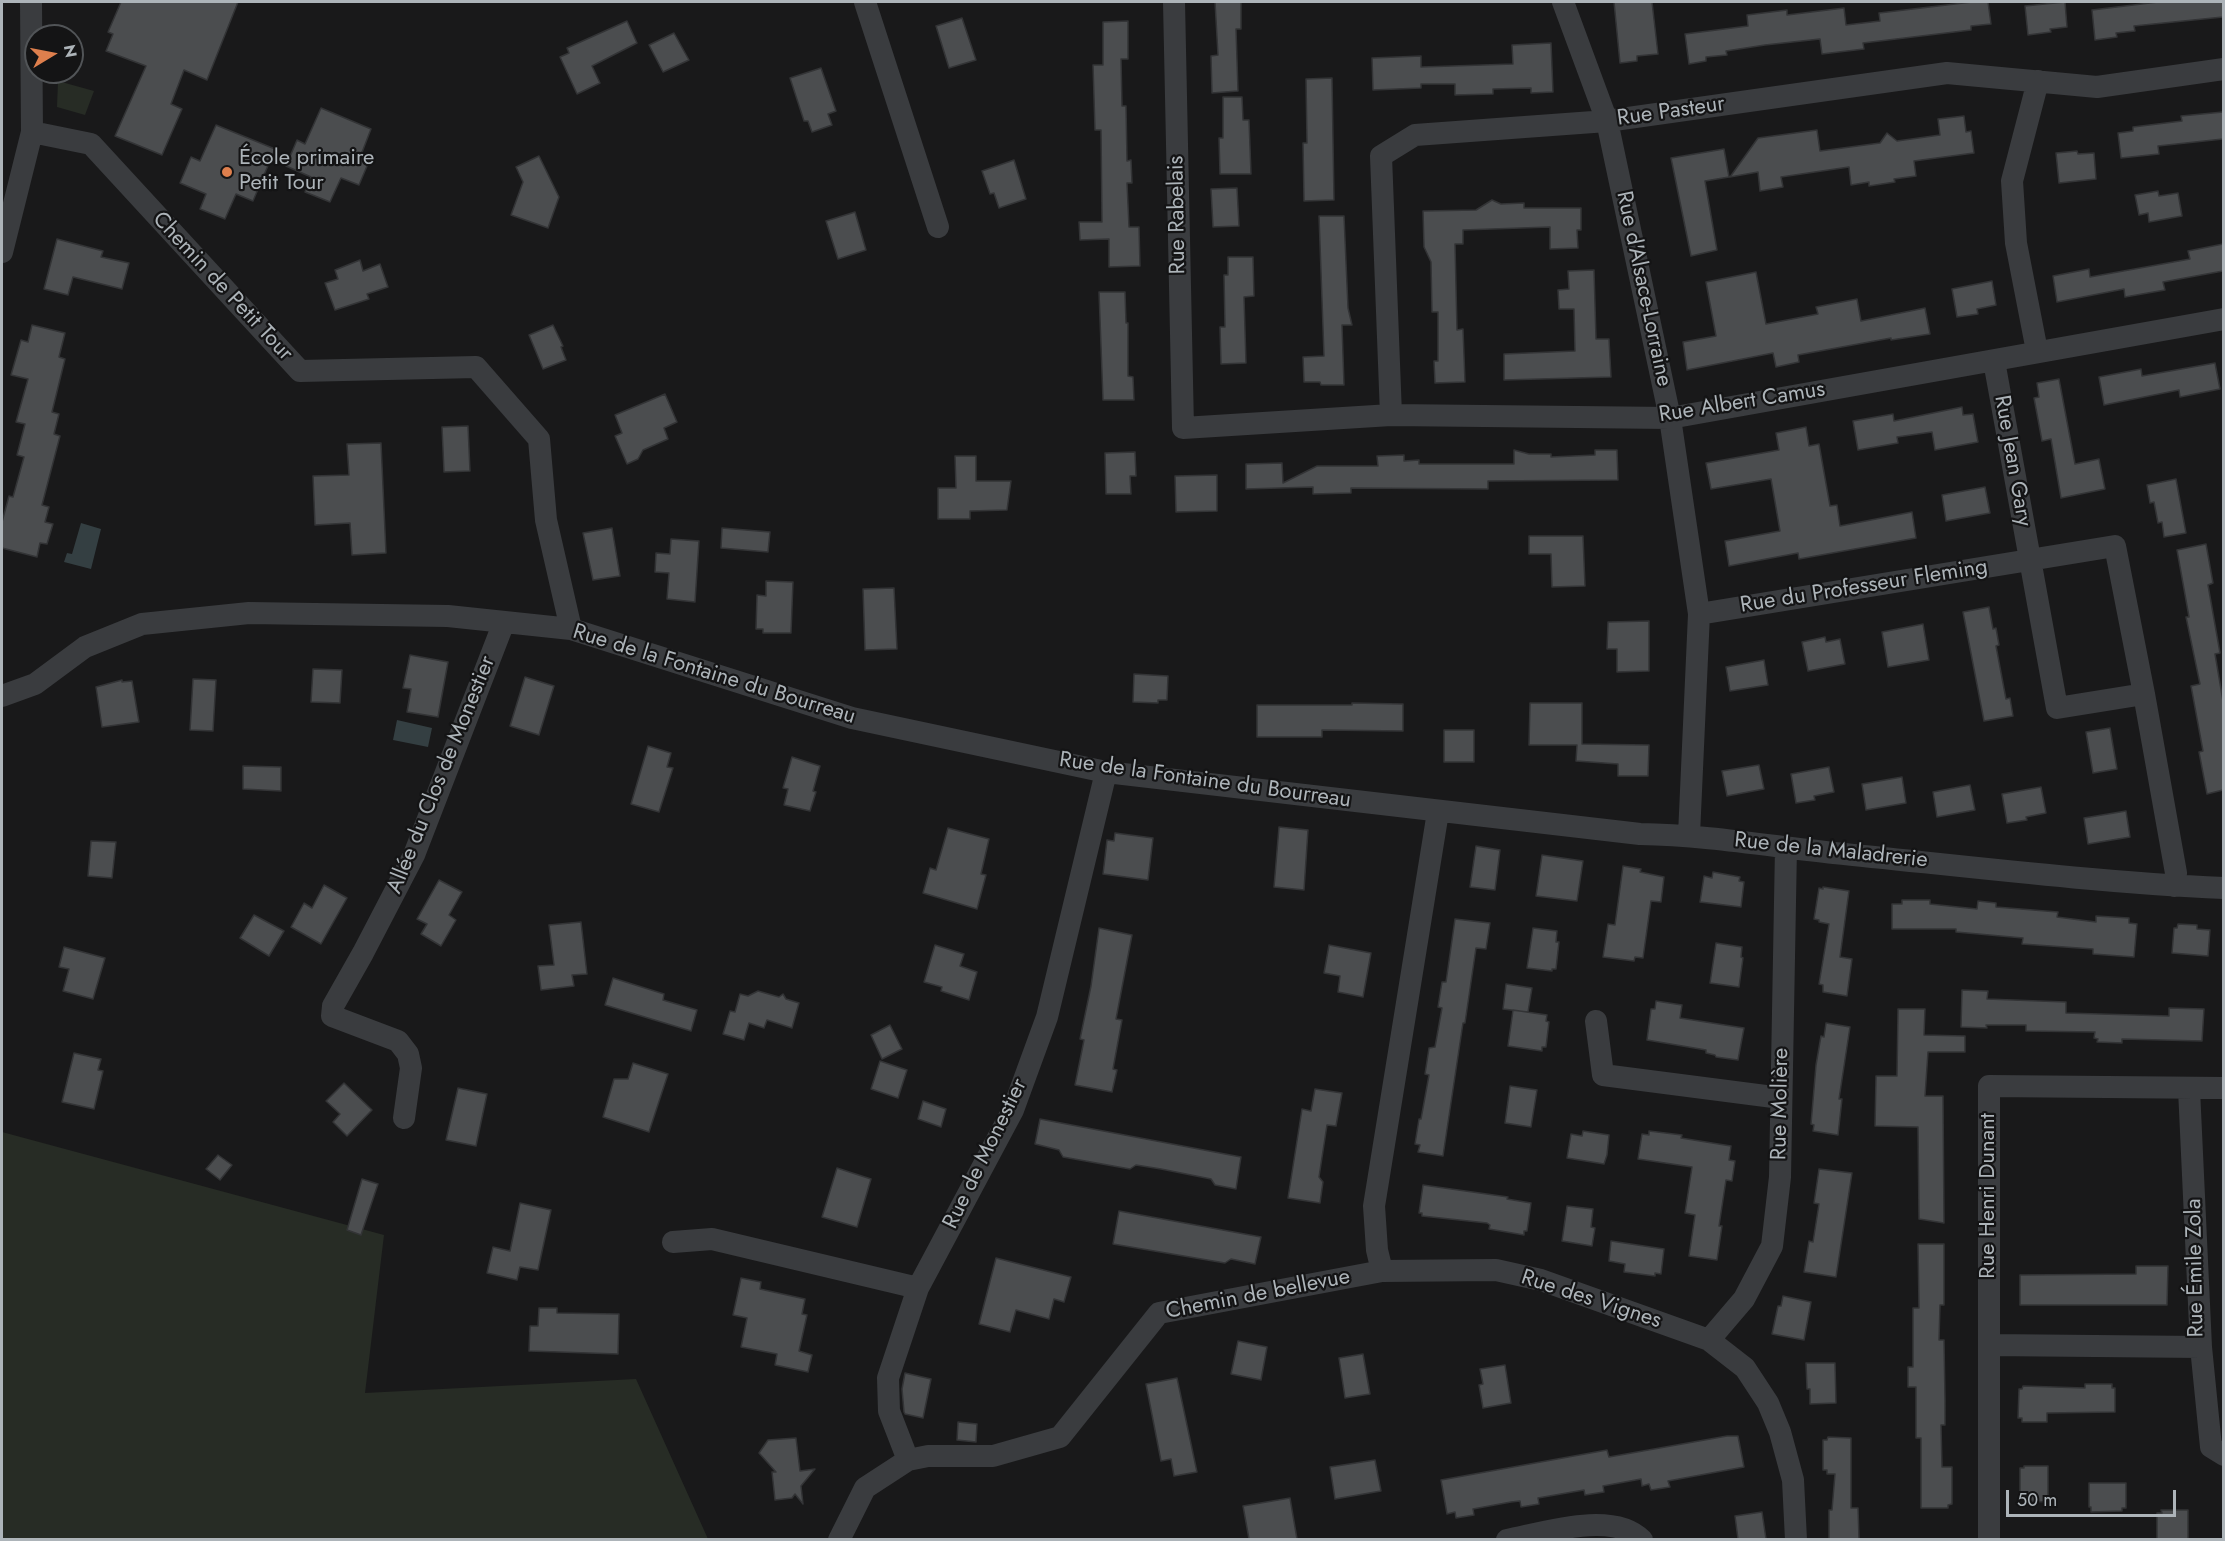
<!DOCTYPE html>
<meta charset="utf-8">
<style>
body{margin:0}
#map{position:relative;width:2225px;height:1541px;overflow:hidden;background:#19191a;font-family:Jost,sans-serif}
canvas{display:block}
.frame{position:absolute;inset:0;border:3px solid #adb4b9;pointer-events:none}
.north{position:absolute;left:24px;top:24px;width:60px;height:60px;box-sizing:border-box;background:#141415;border:2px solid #515457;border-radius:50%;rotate:80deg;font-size:16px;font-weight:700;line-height:24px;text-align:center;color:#adb4b9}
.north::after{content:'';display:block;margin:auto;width:21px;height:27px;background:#de7f4d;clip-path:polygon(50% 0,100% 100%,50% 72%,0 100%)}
.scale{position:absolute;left:2006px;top:1490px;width:170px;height:27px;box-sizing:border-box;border:3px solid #adb4b9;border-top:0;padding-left:8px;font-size:18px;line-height:21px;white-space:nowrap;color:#adb4b9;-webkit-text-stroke:4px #141415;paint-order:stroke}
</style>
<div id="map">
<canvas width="2225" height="1541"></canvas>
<div class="frame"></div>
<div class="north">N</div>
<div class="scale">50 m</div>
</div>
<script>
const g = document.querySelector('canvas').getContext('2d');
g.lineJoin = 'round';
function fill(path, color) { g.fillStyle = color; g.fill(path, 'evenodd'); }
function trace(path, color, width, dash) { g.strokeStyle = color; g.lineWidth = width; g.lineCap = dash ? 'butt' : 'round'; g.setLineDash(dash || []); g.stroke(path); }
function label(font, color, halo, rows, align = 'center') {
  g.font = font + ' Jost,sans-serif'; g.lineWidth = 4.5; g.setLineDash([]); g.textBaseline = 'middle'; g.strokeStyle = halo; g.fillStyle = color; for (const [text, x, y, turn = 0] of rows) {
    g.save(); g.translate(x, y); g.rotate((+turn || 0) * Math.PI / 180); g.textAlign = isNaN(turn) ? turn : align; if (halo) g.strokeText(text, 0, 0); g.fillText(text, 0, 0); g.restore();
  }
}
fill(new Path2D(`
 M58 81 94 91 85 115 57 107Z
 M2 1132 384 1235 365 1393 636 1379 708 1539H2Z`), '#272c25');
fill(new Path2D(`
 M81 523 101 529 91 569 64 562 67 553 72 554Z
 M397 720 432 728 428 747 393 740Z`), '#343f42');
const building = new Path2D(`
 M121 2H238L207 80 184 70 171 104 182 109 162 155 115 136 146 66 106 51 113 34 108 32Z
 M1215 2H1241V29H1236L1238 91 1212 93 1211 56 1218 55Z
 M1614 2H1652L1658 54 1637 56V61L1620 63Z
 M1972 2H1988L1991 24 1971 26V30L1863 43 1864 49 1822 54 1820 39 1765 45 1726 51 1727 55 1706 57V61L1689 64 1685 34 1748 26 1747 15 1787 10V15L1844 8 1846 25 1880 21 1879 13Z
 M2065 2 2067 27 2050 29 2051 32 2028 35 2025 6Z
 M2158 2H2223V17L2134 26 2135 31 2116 33 2117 37 2095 40 2092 10Z
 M962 18 976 60 949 68 936 26Z
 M627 21 637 43 592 66 600 83 577 94 560 57 569 53 567 48Z
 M1128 21V59H1121L1122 106H1126L1127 161 1131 160 1132 183H1127L1129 227H1139L1140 266 1109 267V239L1080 240 1079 222H1102L1101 130H1095L1093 65H1103V22Z
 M674 33 689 60 663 72 649 45Z
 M1551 43 1553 92 1531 93V88L1493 89V94L1455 95V84H1421V88L1373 90 1372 58 1421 56V67L1513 64 1512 45Z
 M821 68 836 111 828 114 832 125 812 132 808 121H804L790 78Z
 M1332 78 1334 200 1304 201 1303 143H1307L1306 79Z
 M1223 97H1242L1243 120H1249L1251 174H1220L1219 138H1223Z
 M321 108 371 129 361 155 370 159 359 185 341 178 330 202 305 192 311 177 286 166 297 140 305 144Z
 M2223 112V139L2158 146 2159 154 2121 158 2118 133 2133 131V127L2182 121 2181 116Z
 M1964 116 1966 132 1971 131 1974 153 1914 161 1916 176 1894 179 1895 182 1869 186V182L1851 185 1849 167 1781 177 1783 187 1760 191 1758 172 1730 177 1758 138 1817 130 1820 151 1880 143 1887 133 1897 141 1940 135 1938 119Z
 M216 125 275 149 253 201 236 194 225 219 200 209 206 194 180 183 191 157 200 161Z
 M1724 149 1729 177 1705 181 1717 250 1691 256 1671 158Z
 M2077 151 2078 154 2094 153 2096 179 2059 183 2056 153Z
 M539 156 559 197 548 228 511 215 523 182 516 167Z
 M1014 160 1026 199 999 208 994 193 990 194 982 171Z
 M1237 188 1239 226 1213 227 1211 189Z
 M2158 191 2159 196 2178 193 2182 216 2149 222 2148 213 2139 215 2135 195Z
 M1492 200 1501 204 1524 203V208H1581V230H1577L1578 248 1550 249V227L1463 230V244H1455L1457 330 1463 329 1465 382 1435 383 1434 361H1438V312H1432L1431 262 1424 247 1423 211 1476 210Z
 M855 212 866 250 838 259 826 221Z
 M1319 216H1344L1348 308 1352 325H1342L1344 385H1321L1320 382H1304L1303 357 1324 356Z
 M57 239 103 251 101 257 129 263 122 289 73 277 68 295 44 289Z
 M2223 244V271L2163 282 2165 290 2125 297 2124 289 2057 302 2053 276 2089 269 2090 277 2190 259 2188 251Z
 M1228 257H1253L1254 296 1244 297 1246 363 1221 364 1220 327H1225L1224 275H1228Z
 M360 260 363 271 380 264 388 287 367 294 369 299 335 310 325 283 338 279 335 270Z
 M1594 270 1596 339H1609L1611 377 1504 380V354L1575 351 1574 309H1559L1558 290 1569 289 1568 271Z
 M1756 272 1766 324 1818 314 1816 307 1857 299 1861 321 1925 308 1930 334 1891 340V338L1798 355 1799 362 1776 367 1773 353 1687 370 1683 342 1716 336 1706 282Z
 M1992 281 1996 305 1977 309 1978 314 1957 317 1952 289Z
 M1099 292H1125L1126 323H1128V376L1133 377 1134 400H1103Z
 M32 325 65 333 59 357 65 359 52 412 59 414 54 434 60 436 42 505 49 507 45 522 53 524 47 544 40 543 37 557 2 548V522L9 496 13 497 24 457 17 455 25 424 16 422 28 379 11 375 21 340 28 342Z
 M553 325 563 346 561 347 566 360 543 369 529 335Z
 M2215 363 2220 389 2180 397 2179 390 2104 405 2099 377 2141 369 2142 376Z
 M2059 379 2075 464 2099 459 2105 489 2061 498 2051 439 2042 441 2034 398 2039 397 2037 383Z
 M665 394 677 422 664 428 668 439 643 450 638 459 627 464 615 436 622 433 615 415Z
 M1962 407 1963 415 1973 414 1978 442 1935 450 1932 432 1897 437 1898 443 1858 450 1853 421 1893 414 1894 421Z
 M468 426 470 471 444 472 442 427Z
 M1806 427 1809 446 1819 444 1830 506 1837 505 1840 526 1912 512 1916 538 1799 559 1798 553 1729 566 1725 541 1780 531 1771 479 1711 489 1706 463 1779 450 1776 433Z
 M381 443 386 553 352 555 350 523 315 525 313 476 349 475 347 444Z
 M1514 450 1529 454H1551V457L1595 455V450H1617L1618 480 1488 481V489L1351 488V493L1313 494V487L1246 489V464L1282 463 1283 483 1317 466H1378L1377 456 1404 455V461L1419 460V464H1514Z
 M1135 452 1136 476H1130L1131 494H1106L1105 453Z
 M955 456H976V481H1011L1007 510 970 511V519H938V488H956Z
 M1217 475V511L1176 512 1175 476Z
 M2176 479 2186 533 2164 537 2162 522 2158 523 2154 502 2150 503 2147 485Z
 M1985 487 1990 513 1946 521 1942 495Z
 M612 528 620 576 593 580 583 533Z
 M722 528 770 532 768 552 721 548Z
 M1529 536H1583L1585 586 1552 587 1551 554H1529Z
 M671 539 699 541 695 602 667 599 669 573 655 572 656 553 670 554Z
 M2206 544 2213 583 2208 585 2220 653 2215 654 2223 701V790L2207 794 2199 752 2203 751 2191 686 2200 684 2186 617H2189L2177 550Z
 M766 581 793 582 791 633H763V629H756L757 595 766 596Z
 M894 588 897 649 865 650 863 589Z
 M1989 607 1993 629 1996 628 1999 645 1996 646 2006 699 2010 698 2013 716 1984 721 1963 612Z
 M1649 621V671L1617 672V649H1607L1608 622Z
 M1923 624 1929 660 1888 667 1882 632Z
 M1825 637 1826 642 1840 639 1845 664 1808 671 1802 642Z
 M410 655 448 662 438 717 407 712 411 689 403 688Z
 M1764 660 1768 685 1730 691 1726 667Z
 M313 669 342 670 340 703 311 702Z
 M1134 674 1168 676 1167 700H1158V703L1133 702Z
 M525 677 554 686 539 735 510 726Z
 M193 679 216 680 213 731 190 730Z
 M122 680V682L132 681 139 722 102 727 96 687Z
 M1352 703 1403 704V731L1322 730V737H1257V705H1352Z
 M1530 703H1582V744L1649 745 1648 776H1618V764L1576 761 1577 745H1529Z
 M2110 728 2117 769 2093 773 2086 732Z
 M1444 730H1474V762H1444Z
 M648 746 671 753 667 767 673 768 659 812 631 804Z
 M792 757 820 766 813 791 816 792 810 811 784 805 788 789 783 788Z
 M1759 765 1764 789 1727 796 1722 771Z
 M243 766 281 767V791L243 789Z
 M1829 767 1834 792 1814 796 1815 800 1796 803 1791 774Z
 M1902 777 1906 803 1866 810 1862 784Z
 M1970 785 1975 810 1937 817 1933 792Z
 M2041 787 2046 813 2026 817 2027 820 2007 823 2002 794Z
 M2126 811 2130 837 2088 844 2084 818Z
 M1279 827 1308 830 1304 890 1274 887Z
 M948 828 989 839 981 874 986 875 977 909 923 893 930 868 936 870Z
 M1115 833 1153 838 1148 880 1103 874 1107 840 1114 841Z
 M91 841 116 842 112 878 88 876Z
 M1476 846 1500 850 1495 890 1470 887Z
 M1542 855 1583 861 1577 901 1536 896Z
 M1623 866 1641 869 1640 872 1664 877 1661 902 1651 901 1643 958 1635 957 1634 961 1603 957 1608 924 1615 925Z
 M1713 872 1740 877 1739 881 1744 882 1741 907 1700 902 1704 876 1712 878Z
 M439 880 462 892 449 915 456 920 441 946 421 934 427 924 417 919Z
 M324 885 347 898 321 944 291 927 304 903 312 908Z
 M1823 887 1849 891 1840 957 1852 959 1847 996 1823 992V985L1819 984 1829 924 1819 922V920L1814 919 1819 888 1823 889Z
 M1902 900H1930V904L1977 909 1978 901 1996 903V907L2058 912 2057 917 2096 922V916L2129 918V923L2137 924 2134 957 2093 954V949L2022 944 2023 938 1956 932V929H1892V904H1902Z
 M254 915 284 931 269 956 240 938Z
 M1455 919 1490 923 1486 949 1476 948 1465 1023H1463L1443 1156 1418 1152 1420 1145 1415 1144 1419 1119H1421L1429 1075 1425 1074 1429 1048 1435 1047 1442 1008 1438 1007 1442 982H1446Z
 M581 922 587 974 572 975 574 986 541 990 538 966 554 965 549 925Z
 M2178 924 2197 925V929L2210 930 2208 956 2172 953 2174 928H2177Z
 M1099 928 1132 935 1116 1019 1122 1020 1113 1069 1117 1070 1112 1092 1075 1085 1084 1040 1080 1039 1091 986Z
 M1533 928 1557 931 1556 942H1559L1556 969H1552V971L1527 968Z
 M1716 943 1742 947 1741 957 1743 958 1739 987 1710 983Z
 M935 945 964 954 960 966 977 972 969 1000 941 991 942 987 924 982Z
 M1329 945 1371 953 1363 997 1338 992 1340 976 1324 973Z
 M64 947 105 958 93 999 63 991 69 969 59 967Z
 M613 978 664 994 663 1000 697 1010 691 1031 605 1005Z
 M1506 984 1532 988 1528 1012 1503 1009Z
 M1962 990 1988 991 1987 999 2066 1002V1013L2169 1016V1008L2204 1009 2202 1041 2122 1039V1043L2097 1042 2098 1039 2094 1038 2095 1032 2026 1031V1025H1986L1987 1028 1961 1027Z
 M758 991 779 997 783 994 786 999 799 1003 792 1028 767 1020 764 1028 749 1023 744 1040 723 1034 730 1011 735 1012 740 994 748 996Z
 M1656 1001 1682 1005 1680 1018 1744 1028 1738 1060 1716 1057 1715 1055 1706 1053V1050L1647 1040 1651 1009H1655Z
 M1898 1009H1925L1924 1035 1965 1036V1052H1928L1925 1096H1943L1944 1223 1919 1219 1918 1127 1875 1126 1876 1076H1897Z
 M1513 1010 1547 1015 1546 1021 1549 1022 1546 1047H1542V1051L1508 1046Z
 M1826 1023 1850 1027 1839 1099H1842L1838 1135 1813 1131 1814 1125 1811 1124 1816 1065 1821 1036 1824 1037Z
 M890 1025 902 1049 882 1059 871 1035Z
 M74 1053 101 1059 98 1070 103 1071 94 1109 62 1102Z
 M880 1061 907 1070 898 1098 871 1089Z
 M633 1063 668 1074 649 1132 603 1117 614 1079H628Z
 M344 1083 372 1110 347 1136 333 1122 340 1114 326 1101Z
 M1510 1086 1537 1090 1531 1127 1505 1123Z
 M458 1088 487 1094 476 1146 446 1140Z
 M1315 1089 1342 1093 1336 1126 1327 1125 1319 1177 1323 1182 1320 1203 1288 1198 1302 1109 1311 1111Z
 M923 1101 946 1109 941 1127 918 1119Z
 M1040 1119 1241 1157 1236 1189 1215 1185 1211 1179 1161 1169 1136 1165 1130 1169 1063 1157 1059 1150 1035 1144Z
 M1583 1131 1609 1135 1607 1155 1604 1164 1567 1158 1571 1134 1582 1136Z
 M1649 1131 1682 1135 1681 1138 1731 1146 1729 1160 1735 1161 1732 1181 1726 1180 1719 1226H1722L1717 1260 1689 1256 1695 1215 1685 1213 1692 1167 1638 1159 1642 1134 1649 1135Z
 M218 1155 232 1165 220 1180 206 1169Z
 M837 1168 871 1179 857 1227 822 1217Z
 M1819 1169 1852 1173 1836 1277 1804 1272 1809 1241 1813 1242 1819 1204 1814 1203Z
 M362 1179 378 1184 361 1235 347 1230Z
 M1423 1185 1508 1197 1507 1199 1531 1203 1527 1231H1524V1235L1489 1229 1490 1225 1487 1223 1422 1216V1213H1419Z
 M520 1203 551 1210 538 1270 520 1267 517 1280 487 1273 493 1247 510 1251Z
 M1567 1206 1593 1209 1591 1227 1595 1228 1592 1246 1562 1241Z
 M1119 1211 1261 1237 1255 1264 1231 1259 1225 1263 1113 1244Z
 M1611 1241 1664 1249 1661 1274 1655 1273V1276L1624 1272 1625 1264 1609 1261Z
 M1918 1244H1944V1305H1940L1939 1340H1944L1945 1400V1425H1941L1942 1467H1952V1504L1948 1505V1508H1921V1438H1916V1387H1908V1367H1913V1308H1919Z
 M996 1258 1071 1277 1064 1302 1054 1299 1049 1319 1016 1310 1010 1332 979 1324Z
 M2136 1266H2168L2167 1305H2020V1275L2136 1274Z
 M741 1278 761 1282 760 1289 805 1299 802 1314 807 1315 799 1351 812 1355 808 1372 775 1365 777 1354 741 1347 747 1318 733 1315Z
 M1783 1296 1811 1302 1804 1340 1772 1334 1778 1306H1781Z
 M539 1308H557V1313L619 1314 618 1354 529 1351 530 1326H538Z
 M1238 1341 1267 1347 1261 1380 1231 1374Z
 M1363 1354 1370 1394 1345 1398 1339 1358Z
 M1806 1363H1835L1836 1403 1810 1404V1389H1807Z
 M1505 1365 1511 1403 1483 1408 1479 1385 1483 1384 1480 1369Z
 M905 1373 931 1379 923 1418 905 1414 904 1412 902 1389Z
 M1177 1378 1197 1472 1174 1476 1171 1459 1161 1461 1146 1384Z
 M2085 1384H2112V1388H2115V1412L2047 1413V1422H2022V1418H2018L2019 1389H2022L2023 1386 2085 1388Z
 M958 1422 977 1424 976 1442 957 1440Z
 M1727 1436H1738L1744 1467 1668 1481 1670 1487 1651 1490 1649 1484 1642 1486 1641 1479 1603 1486 1604 1492 1585 1495 1584 1490 1538 1498 1539 1504 1521 1507 1520 1501 1511 1502 1473 1509 1474 1515 1456 1518 1455 1512 1447 1514 1441 1480 1607 1450 1609 1457Z
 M1828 1437 1851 1438V1508H1858L1859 1539H1829V1510H1832L1835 1474H1827V1470H1823V1440H1827Z
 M796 1438 800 1471 815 1469 801 1486 803 1504 795 1494 792 1498 775 1500 772 1472H776L759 1453 768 1440Z
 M1375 1460 1381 1491 1335 1499 1330 1467Z
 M2024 1466H2048V1502L2024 1501V1496H2020V1468H2024Z
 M2089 1483H2126V1508H2122V1511L2091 1512V1507H2089Z
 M1290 1498 1297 1539H1249L1243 1506Z
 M2161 1510H2188V1539H2157V1513H2162Z
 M1762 1512 1766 1539H1738L1735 1516Z`);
fill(building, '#4b4d4f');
trace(building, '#333436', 1.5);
trace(new Path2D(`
 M865 2 938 227
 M1174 2 1183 428 1391 415 1670 418 2224 319
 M1563 2 1607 121 1670 418 1699 614 1689 835
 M32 132 91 144 300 371 476 367 539 439 546 520 571 629
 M2 252 32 132 31 2
 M2037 351 2016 243 2012 181 2038 81
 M1391 415 1381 156 1415 135 1607 121 1947 73 2097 87 2224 69
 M1699 614 2115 546 2144 694 2057 708 1994 361
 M2144 694 2176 873 2175 886
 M2 696 35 684 85 647 142 624 249 613 448 616 571 629 852 718 1106 772 1640 834C1705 835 1769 846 1834 853 1964 866 2093 882 2224 888
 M1596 1021 1603 1075 1781 1098
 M404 1118 411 1068 408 1054 398 1041 332 1016 333 1006 363 953 414 855 504 622
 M673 1242 712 1239 918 1288
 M1382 1271 1377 1250 1374 1206 1438 812
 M1709 1340 1744 1299 1772 1246 1780 1177 1786 847
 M1989 1345 2201 1347 2189 1089
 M2201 1347 2211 1447 2224 1455
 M908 1460 889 1411 888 1378 918 1288 1013 1110 1047 1017 1106 772
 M839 1540 865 1488 908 1460 928 1456H993L1060 1437 1159 1313 1382 1271 1496 1270 1541 1280 1709 1340 1745 1368 1768 1403 1780 1432 1793 1480 1796 1540
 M1507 1540C1543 1533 1613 1510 1642 1540
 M1989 1540V1086L2224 1088`), '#3a3c3f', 22);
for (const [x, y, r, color] of [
 [227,172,6,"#de7f4d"]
]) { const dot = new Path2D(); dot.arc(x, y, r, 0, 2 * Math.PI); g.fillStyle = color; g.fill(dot); trace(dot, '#141415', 2); }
label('22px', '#adb4b9', '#141415', [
 ["Rue Pasteur",1671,112,-8],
 ["Rue Rabelais",1178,215,-91],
 ["Chemin de Petit Tour",222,287,47],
 ["Rue d'Alsace-Lorraine",1643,289,78],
 ["Rue Albert Camus",1742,403,-9],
 ["Rue Jean Gary",2012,461,80],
 ["Rue du Professeur Fleming",1864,587,-9],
 ["Rue de la Fontaine du Bourreau",714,675,17],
 ["Allée du Clos de Monestier",442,775,-68],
 ["Rue de la Fontaine du Bourreau",1205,781,8],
 ["Rue de la Maladrerie",1831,851,6],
 ["Rue Molière",1781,1104,-89],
 ["Rue de Monestier",986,1154,-64],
 ["Rue Henri Dunant",1989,1196,-90],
 ["Rue Émile Zola",2196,1268,-91],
 ["Chemin de bellevue",1258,1295,-11],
 ["Rue des Vignes",1591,1300,18]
]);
label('22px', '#adb4b9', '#141415', [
 ["École primaire",239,159],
 ["Petit Tour",239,184]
], 'left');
</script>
